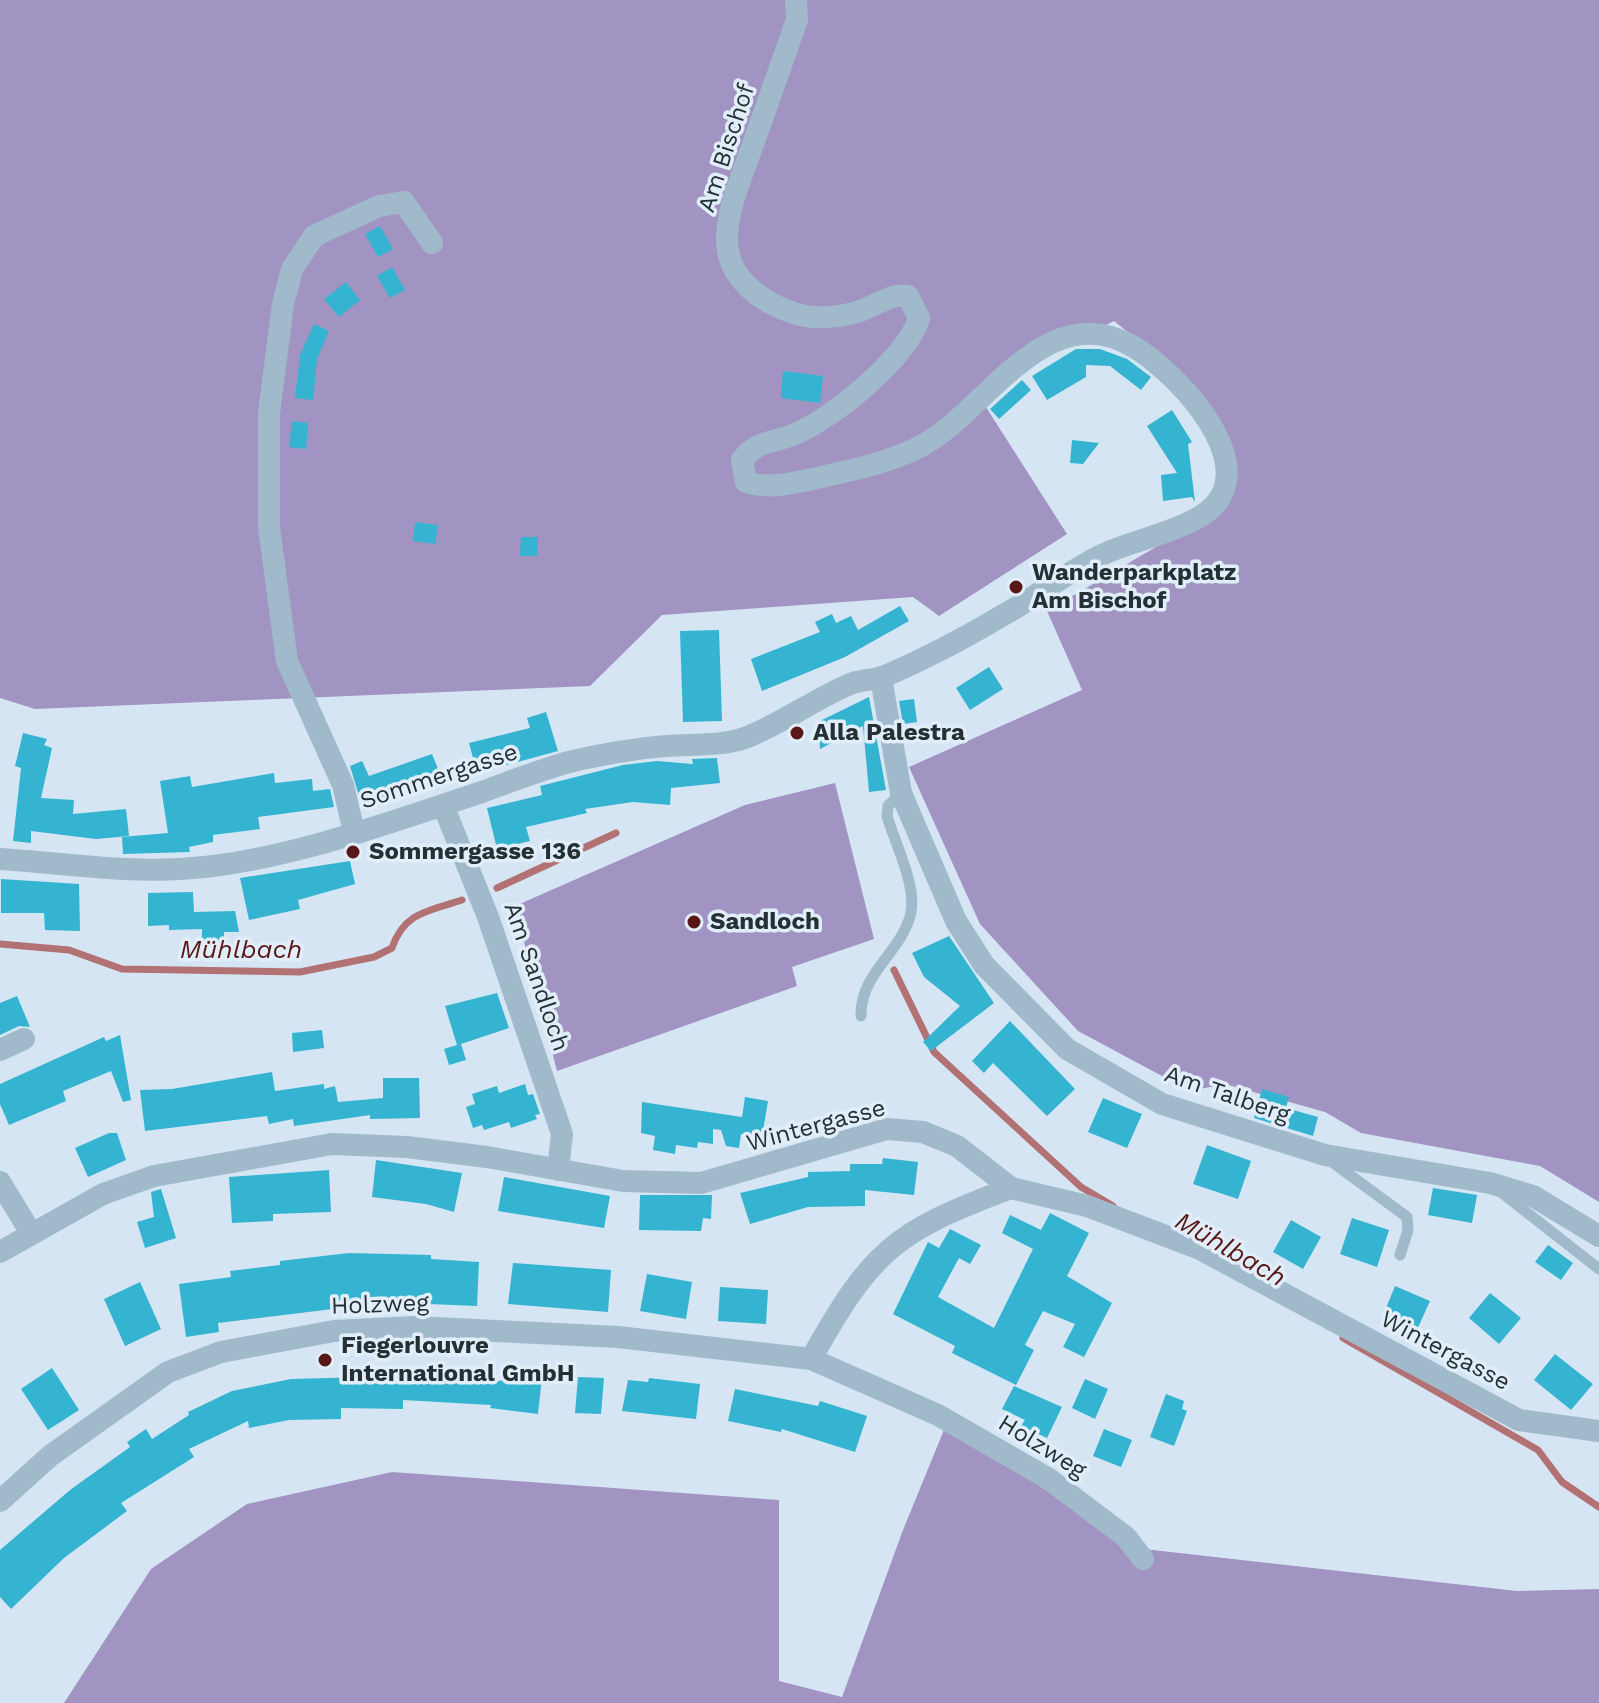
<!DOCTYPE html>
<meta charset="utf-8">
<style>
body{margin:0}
canvas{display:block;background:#d5e5f3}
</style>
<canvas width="1599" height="1703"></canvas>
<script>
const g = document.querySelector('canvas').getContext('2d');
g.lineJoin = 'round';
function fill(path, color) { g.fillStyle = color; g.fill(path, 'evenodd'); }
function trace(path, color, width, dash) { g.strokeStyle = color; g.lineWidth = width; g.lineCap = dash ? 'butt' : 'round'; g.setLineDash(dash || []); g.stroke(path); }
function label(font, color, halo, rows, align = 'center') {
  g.font = font + ' "Work Sans",sans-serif'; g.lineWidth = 7; g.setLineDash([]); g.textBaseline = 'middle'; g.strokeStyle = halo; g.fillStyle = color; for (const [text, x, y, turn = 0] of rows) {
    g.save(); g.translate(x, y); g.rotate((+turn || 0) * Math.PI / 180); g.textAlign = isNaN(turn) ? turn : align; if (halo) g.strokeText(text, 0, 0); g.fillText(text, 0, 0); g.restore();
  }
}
fill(new Path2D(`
 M0 0H1599V1202L1540 1166 1361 1133 1325 1112 1225 1084 1190 1091 1078 1031 980 924 909 767 1082 690 1047 611 1212 514 1220 465 1174 369 1114 321 1031 364 984 404 1067 534 939 616 913 597 662 615 590 686 35 709 0 698Z
 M835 783 874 939 792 967 797 986 557 1071 515 906 745 805Z
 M946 1425 1135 1548 1517 1591 1599 1589V1703H64L151 1569 247 1504 392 1472 779 1500V1681L842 1697 903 1530Z`), '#a194c2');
trace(new Path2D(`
 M497 888 616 833
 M0 944 69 950 122 969 300 972 374 957 392 948C404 912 429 911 462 900
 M894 970 934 1052 1081 1187 1113 1206
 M1343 1338 1538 1450 1562 1482 1599 1507`), '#b27173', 7);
fill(new Path2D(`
 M380 226 393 249 378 257 365 234Z
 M392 267 405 290 390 298 377 276Z
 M346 282 360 300 339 317 324 299Z
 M314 324 329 331 317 359 313 400 295 398 300 355Z
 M1076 349H1100L1127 359 1151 377 1141 390 1110 366 1086 365V377L1047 400 1032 376Z
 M783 371 823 376 820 403 781 398Z
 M1022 380 1031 390 999 419 990 409Z
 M1172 410 1192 442 1188 444 1195 502 1192 497 1163 501 1161 475 1177 473 1147 426Z
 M292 421 308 423 306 449 289 447Z
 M1072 440 1099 443 1083 464 1070 463Z
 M415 522 438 525 435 544 413 541Z
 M521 537H538L537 556H520Z
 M900 606 909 621 845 657 762 691 751 659 820 632 815 622 832 614 836 623 851 616 858 630Z
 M719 630 722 721 683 722 680 631Z
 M989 667 1003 689 970 710 956 688Z
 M869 697 886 790 869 792 863 726 820 749 818 722Z
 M914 699 917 722 903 724 899 701Z
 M546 712 558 751 477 773 469 743 530 728 527 718Z
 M23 733 47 739 44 745 52 748 41 798 74 800 73 814 126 809 129 836 96 839 31 831V843L13 841 21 768 15 766Z
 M432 754 443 781 412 794 410 789 362 806 350 766 362 761 369 776Z
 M717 758 720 783 671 788 670 805 633 802 585 809 587 813 526 827 530 841 497 849 487 808 542 795 540 786 623 765 657 761 693 764 692 759Z
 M274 773 275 783 312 779 313 791 330 789 334 807 258 817 260 829 213 835V842L189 847 190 852 123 854 122 837 168 833 160 781 190 776 192 787Z
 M350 861 355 884 298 900 300 909 249 920 240 878Z
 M1 879 79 884 80 931 45 930 44 913H1Z
 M193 892 194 912 235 911 239 932H224V942H202V929L169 930V925L148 926V893Z
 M949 936 994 1003 931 1051 923 1042 960 1006 924 977 912 953Z
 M497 993 509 1028 461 1044 466 1060 449 1065 444 1049 457 1045 445 1006Z
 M17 996 30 1027 19 1026 0 1035V1003Z
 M1010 1021 1075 1089 1047 1116 993 1063 984 1073 972 1061Z
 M322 1030 324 1048 293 1052 292 1033Z
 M120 1035 131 1100 123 1102 111 1071 63 1091 66 1101 9 1125 0 1104V1084L104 1037 106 1041Z
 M272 1072 275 1091 324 1084V1089L335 1086 338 1102 383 1098V1078H419L420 1118 370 1119V1115L294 1126 293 1119 269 1124 267 1116 145 1131 140 1090 172 1089Z
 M525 1084 528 1095 533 1094 540 1114 535 1115 537 1119 511 1128 509 1122 484 1130 482 1125 473 1128 466 1107 475 1104 472 1094 497 1086 499 1093Z
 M1262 1089 1289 1097 1286 1108 1318 1117 1313 1136 1254 1118Z
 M745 1097 768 1101 762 1137 741 1134 739 1148 726 1146 721 1130 713 1129V1144L698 1142 697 1148 676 1145 675 1154 653 1150 655 1136 641 1133 642 1102 742 1117Z
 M1103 1098 1142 1114 1127 1148 1088 1132Z
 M109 1133H117L126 1160 88 1177 75 1148Z
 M1207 1145 1251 1161 1238 1199 1193 1184Z
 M883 1158 918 1162 914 1195 865 1190V1206L808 1207 750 1224 740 1193 808 1177V1172L850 1171V1164H882Z
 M376 1160 462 1173 454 1212 426 1204 372 1197Z
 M329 1170 331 1212 273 1214V1221L232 1223 229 1177Z
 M504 1177 610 1196 604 1228 498 1211Z
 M1433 1188 1477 1195 1472 1223 1428 1215Z
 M161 1189 176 1238 145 1248 137 1222 154 1217 151 1192Z
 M640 1195H712L711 1219 703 1218 701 1231 639 1230Z
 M1050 1213 1089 1233 1067 1276 1112 1303 1084 1357 1063 1347 1075 1324 1043 1311 1025 1345 1034 1350 1016 1385 952 1353 955 1346 893 1314 928 1242 939 1248 950 1229 981 1245 970 1264 959 1258 938 1297 994 1328 1033 1249 1002 1233 1010 1215 1041 1230Z
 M1352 1218 1389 1230 1377 1267 1340 1254Z
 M1291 1220 1321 1237 1303 1269 1273 1252Z
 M1548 1245 1573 1263 1561 1280 1535 1262Z
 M349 1253 431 1255V1259L479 1262 477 1306 332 1300 333 1309 218 1323 219 1332 186 1337 179 1284 231 1277 230 1271 280 1265V1261Z
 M513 1263 611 1270 608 1312 508 1304Z
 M647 1274 692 1282 686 1319 640 1311Z
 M140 1282 161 1329 125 1346 104 1299Z
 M1395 1286 1430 1301 1416 1332 1382 1318Z
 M720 1287 768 1290 766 1324 718 1321Z
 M1490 1293 1521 1318 1499 1344 1469 1318Z
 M1555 1354 1593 1384 1571 1410 1534 1380Z
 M52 1368 79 1410 48 1430 21 1389Z
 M425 1368 474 1371 473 1379 501 1381V1372L542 1377 538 1414 490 1408 491 1405 403 1400V1409L341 1408V1419L289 1420 249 1428 248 1421 189 1449 194 1457 121 1503 127 1511 64 1558 11 1609 0 1597V1550L70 1490 130 1447 127 1442 146 1429 152 1439 189 1415 188 1412 232 1391 291 1379 364 1377V1372L424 1373Z
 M578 1377 604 1378 601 1414 575 1413Z
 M649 1378 700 1384 696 1419 622 1411 628 1380 648 1382Z
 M1085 1379 1108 1389 1095 1419 1072 1408Z
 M1014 1386 1062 1407 1047 1438 1021 1426 1025 1420 1002 1409Z
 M735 1389 818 1406 820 1401 867 1416 855 1452 782 1429 781 1432 728 1421Z
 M1166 1394 1184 1401 1182 1409 1187 1411 1174 1446 1150 1437Z
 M1104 1429 1132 1440 1121 1467 1093 1456Z`), '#34b4d1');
trace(new Path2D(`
 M861 1016C860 972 903 952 911 912 916 883 895 844 887 816L888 806 901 793
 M1328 1159 1407 1217 1408 1230 1400 1255
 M1502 1193 1599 1269`), '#a0bacb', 11);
trace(new Path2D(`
 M881 678 901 793 956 921 984 965 1067 1049 1162 1104 1325 1155 1490 1183 1533 1196 1599 1236
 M443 805 488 917 562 1134 558 1170
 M354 832 343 785 287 661 269 528V413L283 304 292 269 314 236 379 206 404 202 432 243
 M0 859C63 863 130 874 193 868 288 860 391 822 482 792 512 781 542 769 573 761 604 754 637 748 668 746 693 744 722 746 745 738 781 724 813 700 848 685 860 679 873 681 885 676 925 659 968 636 1005 614 1039 595 1070 570 1104 554 1136 538 1207 528 1222 494 1246 445 1172 370 1134 347 1046 295 987 410 923 445 892 462 855 469 822 477 799 482 768 490 746 482L742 460C757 440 774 443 795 434 832 419 908 357 919 318L908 296C891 293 879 304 863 310 844 317 817 320 797 314 763 304 727 279 727 240 727 208 742 176 752 147 767 105 782 62 797 20L796 0
 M0 1050 24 1039
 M0 1182 31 1233
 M0 1252 103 1194 154 1176 332 1144 407 1147 487 1157 623 1181 701 1183 887 1129 923 1132 957 1146 1011 1188 1087 1206 1200 1249 1519 1420 1599 1431
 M811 1359C872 1250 894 1232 1011 1188
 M0 1501 50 1456 168 1372 221 1352 334 1331 415 1327 618 1337 811 1359 938 1415 1049 1479 1126 1537 1143 1559`), '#a0bacb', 22);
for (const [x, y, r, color] of [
 [1016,587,8,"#591716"],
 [797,733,8,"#591716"],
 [353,852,8,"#591716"],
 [694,922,8,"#591716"],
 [325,1360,8,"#591716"]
]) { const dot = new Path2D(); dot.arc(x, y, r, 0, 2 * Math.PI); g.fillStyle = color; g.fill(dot); trace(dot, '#e1eefa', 3); }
label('24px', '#243034', '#e1eefa', [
 ["Am Bischof",727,148,-72],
 ["Sommergasse",439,777,-18],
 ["Am Sandloch",536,977,71],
 ["Am Talberg",1227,1095,19],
 ["Wintergasse",816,1126,-15],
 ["Holzweg",380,1305,-2],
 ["Wintergasse",1445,1351,28],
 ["Holzweg",1042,1447,32]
]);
label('bold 24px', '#243034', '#e1eefa', [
 ["Wanderparkplatz",1032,573],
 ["Am Bischof",1032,601],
 ["Alla Palestra",813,733],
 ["Sommergasse 136",369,852],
 ["Sandloch",710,922],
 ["Fiegerlouvre",341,1346],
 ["International GmbH",341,1374]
], 'left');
label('italic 26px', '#591716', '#e1eefa', [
 ["Mühlbach",241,950],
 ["Mühlbach",1230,1250,30]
]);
</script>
